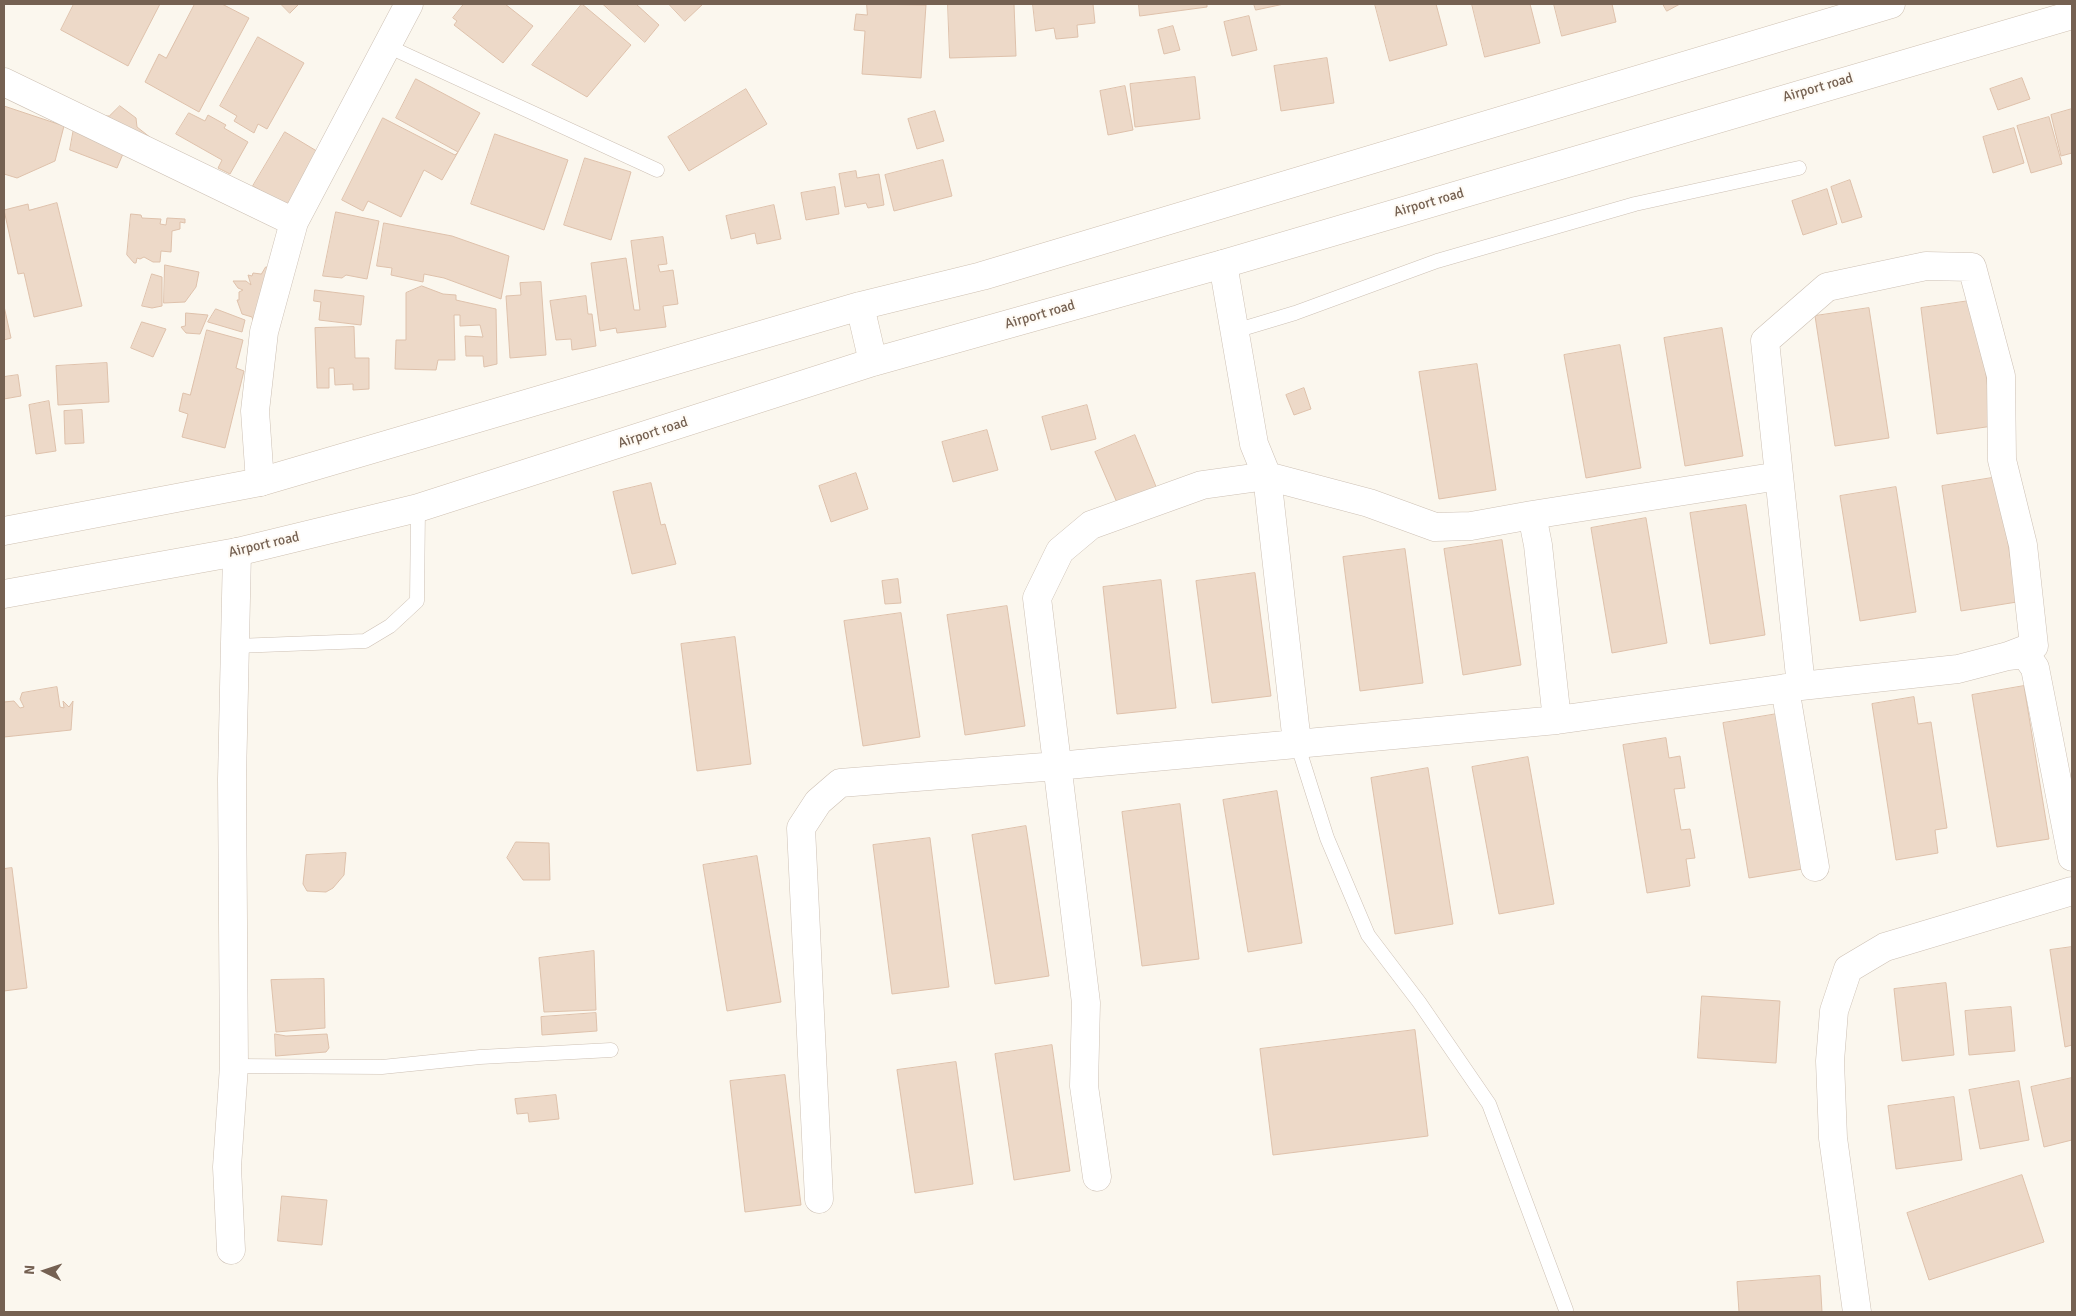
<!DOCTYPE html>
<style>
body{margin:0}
#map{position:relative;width:2076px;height:1316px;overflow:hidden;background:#fbf7ee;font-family:Signika,sans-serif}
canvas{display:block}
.frame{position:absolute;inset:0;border:5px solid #756152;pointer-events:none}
.north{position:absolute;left:20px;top:1246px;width:50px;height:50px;-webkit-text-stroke:4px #fefaf4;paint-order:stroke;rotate:274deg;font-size:14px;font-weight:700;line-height:20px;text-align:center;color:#756152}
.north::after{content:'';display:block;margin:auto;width:18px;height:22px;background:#756152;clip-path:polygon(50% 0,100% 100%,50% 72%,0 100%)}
</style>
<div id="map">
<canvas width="2076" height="1316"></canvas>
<div class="frame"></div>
<div class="north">N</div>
</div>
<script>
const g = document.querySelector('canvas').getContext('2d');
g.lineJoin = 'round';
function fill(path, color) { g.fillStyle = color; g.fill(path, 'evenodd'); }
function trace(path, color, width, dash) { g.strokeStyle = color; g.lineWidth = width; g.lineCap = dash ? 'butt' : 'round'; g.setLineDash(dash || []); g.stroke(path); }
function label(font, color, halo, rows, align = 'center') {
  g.font = font + ' Signika,sans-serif'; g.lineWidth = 4; g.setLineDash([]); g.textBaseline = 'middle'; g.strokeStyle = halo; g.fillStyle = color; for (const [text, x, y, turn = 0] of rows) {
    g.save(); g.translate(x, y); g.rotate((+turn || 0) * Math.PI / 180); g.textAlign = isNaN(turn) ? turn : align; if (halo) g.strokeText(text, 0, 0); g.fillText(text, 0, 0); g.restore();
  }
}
const building = new Path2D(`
 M74 4H160L128 66 61 30Z
 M195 4H222L249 18 199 112 145 82 159 54 166 58Z
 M281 4H299L290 13Z
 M464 4H505L533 26 503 63 454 25 457 21 453 18Z
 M582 4 631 45 587 97 532 65Z
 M603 4H636L659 25 645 42Z
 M669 4H703L685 21Z
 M867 4 926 5 921 78 862 74 865 31 854 30 856 14 867 15Z
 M948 4H1014L1016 56 950 58Z
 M1033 4H1093L1095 23 1077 25 1078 37 1056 39 1054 28 1036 31Z
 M1139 4H1207V7L1140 16Z
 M1254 4H1284L1256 10Z
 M1375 4H1436L1447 45 1390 61Z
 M1472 4H1530L1540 43 1485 57Z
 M1554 4H1612L1616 22 1562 36Z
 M1663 4H1680L1667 11Z
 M1249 16 1257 50 1232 56 1224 22Z
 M1173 26 1180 50 1164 54 1158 30Z
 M258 37 304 63 267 129 258 124 254 133 234 121 237 116 220 106Z
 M1327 58 1334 103 1281 111 1274 66Z
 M1195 77 1200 119 1135 127 1130 84Z
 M2022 78 2030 99 1998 110 1990 89Z
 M416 79 480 113 458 152 396 118Z
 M1125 86 1133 130 1108 135 1100 91Z
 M746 89 767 124 689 171 668 137Z
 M4 106 64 126 55 161 17 178 4 174Z
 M120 106 136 118 137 127 151 138 104 116H109Z
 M2072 109V153L2061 156 2051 115Z
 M935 111 944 141 917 149 908 119Z
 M189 113 205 121 208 115 226 125 224 128 248 142 230 174 218 168 222 160 176 134Z
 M2049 117 2062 164 2031 173 2017 126Z
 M383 118 455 155 458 152 442 180 424 170 401 217 368 201 363 211 342 200Z
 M74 128 125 149 117 168 70 150Z
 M2014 128 2024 163 1993 173 1983 137Z
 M285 132 325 156 293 210 253 186Z
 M495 134 568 160 544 230 471 204Z
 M585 158 631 172 611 240 564 225Z
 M943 160 952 196 894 211 885 175Z
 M856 171 857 178 879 174 884 205 868 208 866 203 845 207 839 174Z
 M1850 180 1862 217 1842 223 1831 187Z
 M835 187 839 214 806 220 801 193Z
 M1827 189 1837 224 1803 235 1792 201Z
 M57 203 82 306 34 317 24 273 18 274 4 210 28 204 29 210Z
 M774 205 781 239 757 244 755 233 731 239 726 216Z
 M336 212 379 221 367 279 346 275 342 278 323 276Z
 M131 214 141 215 142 218 161 219 160 224 166 225 167 218 185 219V223L180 222V229L172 231 171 252 161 251 160 262H153L144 257 140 259 137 258 136 263H134L127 255Z
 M384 223 452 236 509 256 501 299 444 278 424 274 423 282 391 275 392 268 377 266Z
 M663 237 667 264 658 265 660 272 673 270 678 304 663 306 666 327 617 333 616 328 600 331 591 263 626 258 634 310H640L631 241Z
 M165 265 199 272 196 287 185 302 164 303Z
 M266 267H270L253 320 252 317 242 314 237 300H239V292L243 290 238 288 233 281H246L251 285 248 275 252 276 253 273 261 274Z
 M152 274 162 277V306L152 308 142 306Z
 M541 282 546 355 510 358 506 296 521 295 520 283Z
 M422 286 443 294 456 295V300L496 309 497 364 484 367 483 356H466L465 336 483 337 480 325 460 326V315H454L455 360H438L436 370 395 369 396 340H406V293Z
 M315 290 364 296 361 325 319 320 321 302 314 301Z
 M586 296 588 314H592L596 346 572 350 571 339 556 340 550 301Z
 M1976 300 1993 426 1937 434 1921 308Z
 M4 306 11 338 4 340Z
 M1869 308 1889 438 1835 446 1815 316Z
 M216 309 245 320 242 332 208 322Z
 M186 313 208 315 200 334 186 333 181 327 185 326Z
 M142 322 166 329 153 357 131 348Z
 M354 327 355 358H369V389L353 390V384L335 385 334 368H329V388H317L315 328Z
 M1722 328 1743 456 1685 466 1664 338Z
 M207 330 243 340 236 368 244 371 225 448 182 437 188 414 179 411 183 393 190 395Z
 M1620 345 1641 468 1586 478 1564 355Z
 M107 363 109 402 58 405 56 366Z
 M1477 364 1496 490 1439 499 1419 372Z
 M18 375 21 396 4 399V377Z
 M1304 388 1311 409 1294 415 1286 395Z
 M49 401 56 451 36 454 29 405Z
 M1087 405 1096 439 1051 450 1042 417Z
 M82 410 84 443 65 444 64 411Z
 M987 430 998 470 953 482 942 442Z
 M1135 435 1157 489 1118 505 1095 452Z
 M856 473 868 509 831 522 819 486Z
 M1998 477 2017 602 1961 611 1942 486Z
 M651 483 661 525 665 524 676 564 632 574 613 492Z
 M1896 487 1916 612 1860 621 1840 496Z
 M1746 505 1765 635 1710 644 1690 513Z
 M1646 518 1667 643 1612 653 1591 528Z
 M1502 540 1521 665 1463 675 1444 549Z
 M1405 549 1423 683 1360 691 1343 557Z
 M1255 573 1271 696 1212 703 1196 581Z
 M898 579 901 603 885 604 882 581Z
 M1161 580 1176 708 1117 714 1103 587Z
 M1007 606 1025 726 965 735 947 615Z
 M901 613 920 737 863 746 844 621Z
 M735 637 751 764 697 771 681 644Z
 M2024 686 2049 839 1997 847 1972 695Z
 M57 687 60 707 64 708 63 701 69 707 73 701 71 730 4 737V702L14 701 20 708 24 707 20 699 22 693Z
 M1914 697 1918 724 1931 722 1947 828 1935 830 1938 853 1896 860 1872 704Z
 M1777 714 1803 869 1749 878 1723 723Z
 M1666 738 1669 758 1680 756 1685 788 1674 789 1681 830 1690 829 1695 858 1686 859 1690 886 1647 893 1623 745Z
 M1528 757 1554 904 1499 914 1472 767Z
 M1428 768 1453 924 1395 934 1371 778Z
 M1277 791 1302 943 1248 952 1223 800Z
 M1180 804 1199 959 1142 966 1122 812Z
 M1026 826 1049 976 995 984 972 835Z
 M930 838 949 987 892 994 873 845Z
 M516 842 549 843 550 880H523L507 858Z
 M346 853 344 875 333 888 326 892 307 891 303 884 306 855Z
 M757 856 781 1002 727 1011 703 865Z
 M12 868 27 988 4 991V869Z
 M2072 947V1045L2065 1047 2050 950Z
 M594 951 596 1010 544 1012 539 958Z
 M324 979 325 1028 276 1032 271 980Z
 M1946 983 1954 1055 1902 1061 1894 989Z
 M1702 996 1780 1001 1776 1063 1698 1058Z
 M2011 1007 2015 1051 1969 1055 1965 1011Z
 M596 1013 597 1031 542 1035 541 1017Z
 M1415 1030 1428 1136 1273 1155 1260 1049Z
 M275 1034 286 1036 327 1034 329 1048 326 1052 276 1056Z
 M1052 1045 1070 1171 1014 1180 995 1054Z
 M956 1062 973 1184 915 1193 897 1070Z
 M785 1075 801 1205 745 1212 730 1081Z
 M2072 1078V1140L2044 1147 2031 1087Z
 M2019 1081 2029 1140 1980 1149 1969 1090Z
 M556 1095 559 1119 529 1122 528 1113 517 1114 515 1099Z
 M1954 1097 1962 1160 1896 1169 1888 1106Z
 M2022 1175 2044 1242 1929 1280 1907 1213Z
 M282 1196 327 1200 322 1245 278 1241Z
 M1820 1276 1822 1312H1739L1737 1282Z`);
fill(building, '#edd9c8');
trace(building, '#dec1ab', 1);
const lane = new Path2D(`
 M385 45 657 170
 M1235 331 1295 313 1437 261 1635 204 1799 168
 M236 646 365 641 390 626 417 601 418 508
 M1297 743 1327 838 1368 935 1419 1002 1489 1104 1566 1310
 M234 1066 382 1067 480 1057 611 1050`);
const street = new Path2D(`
 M4 82 294 222
 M1223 264 1254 444 1267 476 1297 743
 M260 482 255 411 264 332 294 222 409 4
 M1532 515 1779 476
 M2008 656 2025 654 2035 668 2072 857
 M1785 688 1815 867
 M1097 1177 1084 1086 1086 1003 1037 598 1060 551 1091 525 1202 485 1267 476 1369 503 1435 527 1471 526 1532 515 1538 545 1557 720
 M819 1199 801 828 818 802 840 783 1057 766 1557 720 1801 686 1958 669 2008 656 2034 646 2023 545 2002 460 2001 376 1972 267 1926 266 1827 287 1765 341 1801 686
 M231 1250 227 1167 234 1066 232 779 237 552
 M1857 1312 1833 1138 1830 1061 1834 1011 1848 969 1885 947 2072 891`);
const secondary = new Path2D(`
 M860 306 873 362
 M4 531 260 482 860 306 982 276 1891 4
 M4 594 237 552 418 508 873 362 1223 264 2072 15`);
trace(lane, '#cdc0b4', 15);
trace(street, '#cdc0b4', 29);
trace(secondary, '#cfc1b2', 29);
trace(lane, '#fff', 14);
trace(street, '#fff', 28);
trace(secondary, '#fff', 28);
label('14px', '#756152', '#fefaf4', [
 ["Airport road",1818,88,-16],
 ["Airport road",1429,203,-16],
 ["Airport road",1040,315,-16],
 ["Airport road",653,433,-18],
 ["Airport road",264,545,-13]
]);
</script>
